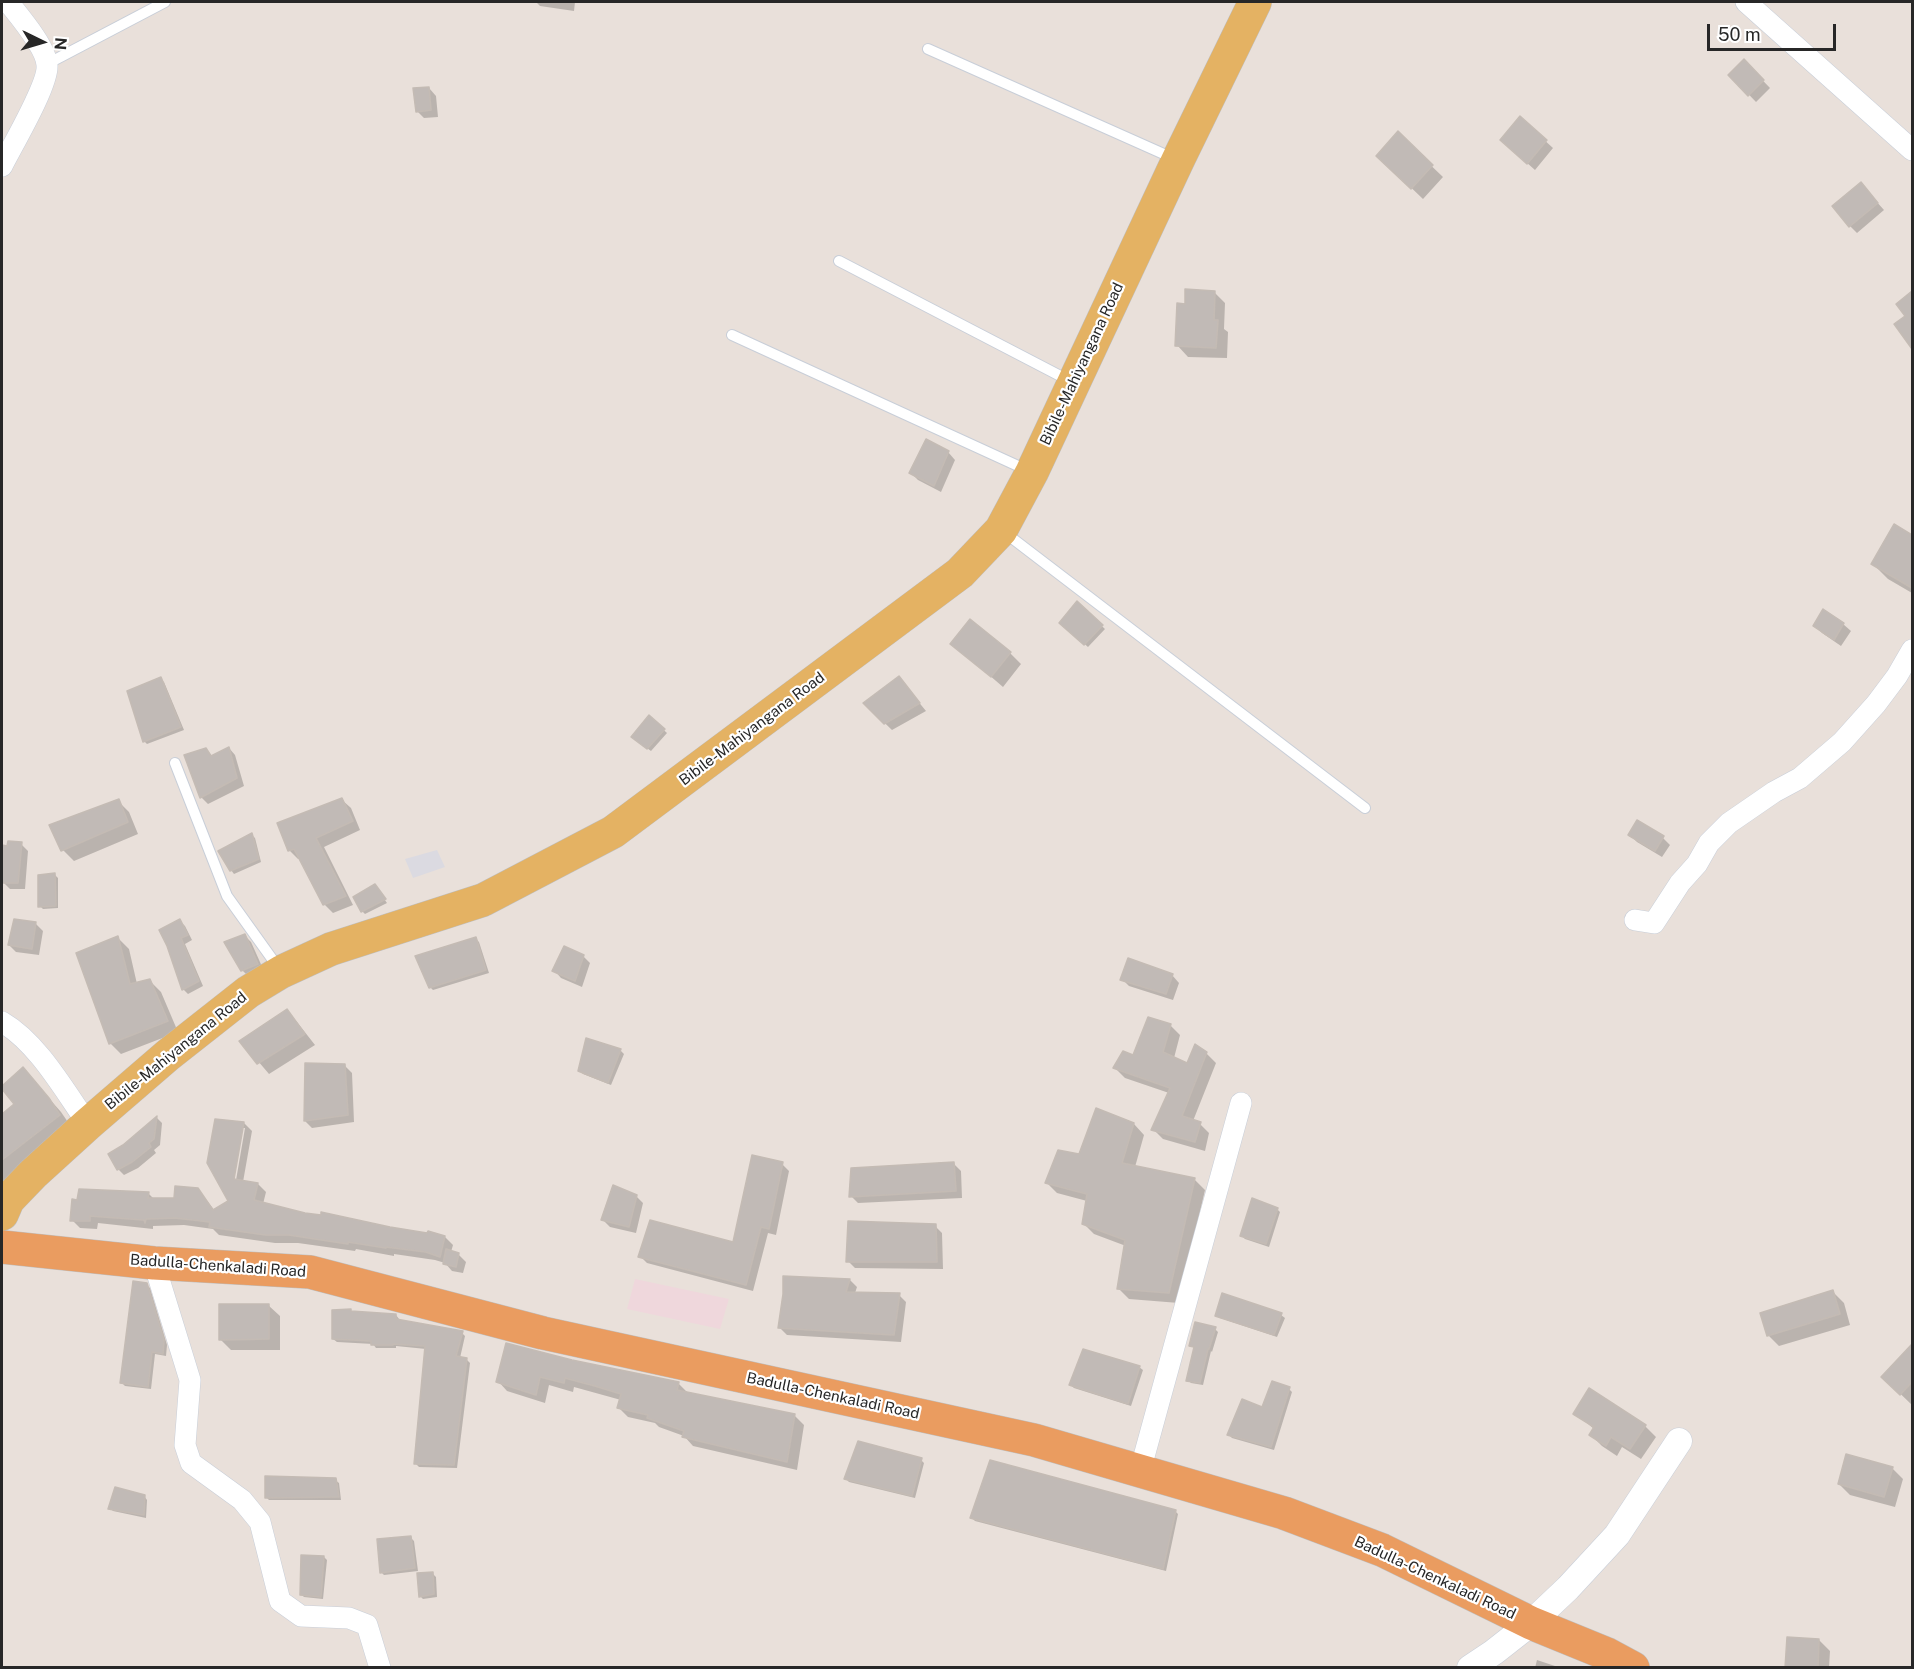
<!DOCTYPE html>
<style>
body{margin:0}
#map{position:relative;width:1914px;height:1669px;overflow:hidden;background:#e9e0da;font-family:"Public Sans",sans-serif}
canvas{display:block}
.frame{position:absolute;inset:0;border:3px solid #272727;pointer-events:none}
.north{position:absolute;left:12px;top:12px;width:60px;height:60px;-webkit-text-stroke:4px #fff;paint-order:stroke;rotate:95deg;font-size:16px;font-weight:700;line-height:24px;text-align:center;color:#272727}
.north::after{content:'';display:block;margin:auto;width:21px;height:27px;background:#272727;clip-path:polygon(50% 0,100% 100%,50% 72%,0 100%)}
.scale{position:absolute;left:1707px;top:24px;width:129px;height:27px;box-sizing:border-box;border:3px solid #272727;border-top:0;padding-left:8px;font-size:18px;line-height:21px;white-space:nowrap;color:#272727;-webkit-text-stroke:4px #fff;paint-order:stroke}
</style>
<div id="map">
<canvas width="1914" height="1669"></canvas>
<div class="frame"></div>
<div class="north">N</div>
<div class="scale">50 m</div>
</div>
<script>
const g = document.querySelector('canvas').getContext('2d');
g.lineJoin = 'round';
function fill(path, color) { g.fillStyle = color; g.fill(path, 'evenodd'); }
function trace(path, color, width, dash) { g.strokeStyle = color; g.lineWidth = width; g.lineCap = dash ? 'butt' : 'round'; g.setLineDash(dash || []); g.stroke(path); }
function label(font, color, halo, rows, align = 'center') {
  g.font = font + ' "Public Sans",sans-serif'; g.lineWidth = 4.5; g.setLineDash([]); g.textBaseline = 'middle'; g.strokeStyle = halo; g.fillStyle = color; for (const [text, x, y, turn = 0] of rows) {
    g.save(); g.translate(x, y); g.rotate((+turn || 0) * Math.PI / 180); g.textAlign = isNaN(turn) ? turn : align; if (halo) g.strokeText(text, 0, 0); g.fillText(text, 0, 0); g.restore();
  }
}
fill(new Path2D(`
 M437 850 445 867 413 878 405 859Z`), '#dbdae1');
fill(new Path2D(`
 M635 1279 729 1299 720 1329 627 1309Z`), '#efd7dc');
fill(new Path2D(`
 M536 2H575L574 11 540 6Z
 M1744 61 1770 88 1756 102 1730 75Z
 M429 88 436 96 438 117 424 118 417 111Z
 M1520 118 1553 148 1535 170 1509 147Z
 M1398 134 1443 177 1423 199 1378 156Z
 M1867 191 1884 210 1857 233 1850 226Z
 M1214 292 1225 303 1224 329 1228 332 1227 358 1188 357 1177 345 1186 306Z
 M1912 293V346L1910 343 1907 316 1898 304Z
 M948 452 955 460 941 492 918 480 911 473Z
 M1894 526 1912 537V593L1888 579 1873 564Z
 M1077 603 1105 629 1088 647 1064 626Z
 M1843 624 1851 631 1841 646 1822 633 1815 626Z
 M952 643 1010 653 1021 664 1003 687Z
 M899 678 926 711 892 730 865 704Z
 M161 679 164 682 184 730 147 744 144 741Z
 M649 717 667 733 651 751 636 740Z
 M229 748 235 755 244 786 208 804 201 797 206 749 213 757Z
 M342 800 351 808 360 830 324 847 353 905 333 913 324 904 301 858 298 859 290 851 279 824Z
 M118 801 129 812 138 834 74 861 63 850Z
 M252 835 255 838 261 862 234 874 231 870Z
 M1630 835 1663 838 1670 845 1662 857 1637 842Z
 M21 844 28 851 25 889H10L3 882 4 878H2V847L8 848Z
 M55 875 58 878V908L43 909 40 906Z
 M377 889 387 903 365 914 362 911Z
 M180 921 185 926 192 940 185 944 203 986 188 994 183 989Z
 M36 924 43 931 39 955 16 952 9 945Z
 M244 935 251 942 264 971 249 977 242 970Z
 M118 938 129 949 137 984 150 981 161 992 178 1032 121 1054 110 1043Z
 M476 939 479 942 489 973 433 990 430 987Z
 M583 956 590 963 582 987 561 978 554 970Z
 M1172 975 1179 983 1173 1000 1129 986 1122 979Z
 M286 1011 297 1022 315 1045 269 1074 241 1041Z
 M1170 1025 1180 1035 1174 1058 1187 1065 1206 1053 1216 1063 1193 1121 1200 1124 1209 1133 1205 1151 1163 1139 1153 1129 1169 1093 1125 1078 1115 1068 1134 1057Z
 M587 1040 621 1051 624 1054 611 1085 583 1074 580 1071Z
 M344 1065 352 1073 354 1122 312 1128 305 1121Z
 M23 1069 61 1112 72 1128 2 1183V1116L16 1104 2 1088Z
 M157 1118 162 1123 160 1145 154 1150 156 1153 138 1168 124 1175 118 1169 124 1147Z
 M217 1120 244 1123 252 1131 243 1182 258 1184 266 1192 263 1204 304 1214 322 1217V1214L390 1229 429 1233 445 1237 453 1245 451 1252 459 1255 466 1262 463 1273 452 1271 445 1263 435 1260 394 1254V1256L356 1249 355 1251 298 1243H275L219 1235 213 1229 184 1225 153 1226V1229L98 1223 97 1229 80 1228 72 1220 73 1201 78 1202 80 1191 148 1193 154 1199H175L177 1188 198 1189 215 1211 230 1202 209 1163ZM242 1128H245L235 1186H232Z
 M1134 1124 1144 1135 1135 1167 1194 1179 1205 1190 1179 1303 1129 1299 1118 1288 1126 1246 1094 1234 1083 1223 1087 1201 1057 1193 1047 1183 1080 1156Z
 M782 1164 789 1171 776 1235 768 1233 753 1291 647 1263 640 1256 734 1244Z
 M954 1164 961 1171 962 1198 858 1203 851 1196Z
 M636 1196 643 1203 636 1233 610 1227 603 1220Z
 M1277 1209 1280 1212 1269 1247 1245 1239 1242 1236Z
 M935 1226 942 1233 943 1269 855 1268 848 1261Z
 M785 1277 850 1280 857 1287 855 1293 899 1295 906 1302 901 1342 787 1335 780 1328Z
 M146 1285 150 1288 167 1345 166 1356 155 1354 151 1389 125 1386 122 1383Z
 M1833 1292 1844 1303 1850 1325 1779 1346 1768 1335Z
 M1223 1295 1281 1315 1285 1318 1277 1337 1220 1318 1217 1315Z
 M268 1305 280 1316V1350H231L220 1339Z
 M396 1315 399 1319V1321L462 1333 465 1336 460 1358 466 1359 470 1363 457 1468 419 1467 415 1463 426 1349 396 1346V1348H376L373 1344 337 1342 333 1339Z
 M1215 1329 1218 1332 1212 1352 1211 1351 1203 1385 1191 1383 1188 1380 1195 1349 1191 1345Z
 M1912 1346V1405L1883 1377Z
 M572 1361 678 1383 688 1393 794 1415 804 1425 797 1470 693 1446 684 1436 659 1427 655 1423 628 1417 619 1408 621 1400 574 1387 573 1392 549 1385 545 1403 507 1391 498 1381Z
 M1139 1367 1143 1370 1131 1406 1074 1388 1071 1385Z
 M1289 1389 1292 1392 1274 1450 1232 1438 1229 1435Z
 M1575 1413 1645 1426 1656 1437 1641 1459 1622 1447 1617 1456 1602 1446 1591 1435 1594 1429Z
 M921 1460 924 1463 915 1498 849 1482 846 1479Z
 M1892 1468 1903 1479 1895 1507 1850 1495 1839 1484Z
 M335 1480 339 1483 341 1500H269L266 1497Z
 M144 1496 147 1500 146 1518 113 1511 110 1508Z
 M1175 1511 1178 1514 1166 1571 975 1521 972 1518Z
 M411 1538 414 1541 418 1571 384 1575 381 1572Z
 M324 1557 327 1560 323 1599 304 1597 301 1594Z
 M433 1574 436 1577 437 1597 423 1599 420 1596Z
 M1819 1640 1830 1651 1829 1668H1786Z
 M1537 1660 1561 1668H1535Z`), '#0003');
const building = new Path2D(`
 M1744 59 1764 80 1748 96 1728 75Z
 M429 87 431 110 416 112 413 88Z
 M1520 116 1547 140 1527 164 1500 140Z
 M1398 131 1433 165 1411 189 1376 156Z
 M1861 182 1878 203 1849 227 1832 206Z
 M1185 289 1215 291 1214 320H1218L1216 348 1175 346 1177 303 1185 304Z
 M1912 291V349L1894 324 1905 316 1896 304Z
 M926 439 949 451 934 486 909 473Z
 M1894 524 1912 535V588L1871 564Z
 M1077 601 1103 625 1084 645 1059 623Z
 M1823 609 1844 623 1834 640 1813 626Z
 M970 619 1011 652 991 677 950 644Z
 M899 676 920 703 884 724 863 703Z
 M161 677 181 727 143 742 127 691Z
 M649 715 665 729 647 749 631 737Z
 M229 747 237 778 200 798 184 755 206 748 211 756Z
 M342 798 353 821 316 838 346 896 323 905 294 849 288 851 277 823Z
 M119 799 128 822 61 851 49 825Z
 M1637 820 1664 836 1655 851 1628 835Z
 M252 833 259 859 230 871 218 851Z
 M8 841 22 842 18 883H2V845L7 846Z
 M55 873 56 906 38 907V875Z
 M375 884 386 899 361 912 353 897Z
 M14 919 36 922 32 949 8 945Z
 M180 919 188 935 181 938 199 981 182 990 167 946 159 930Z
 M245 934 258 964 241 971 224 942Z
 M118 936 130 984 150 979 168 1021 109 1044 76 953Z
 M476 937 486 970 429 988 415 956Z
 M564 946 584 955 575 981 552 971Z
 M1128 958 1173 974 1166 994 1120 980Z
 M287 1009 305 1034 257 1064 239 1041Z
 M1148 1017 1171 1024 1163 1052 1187 1063 1195 1044 1207 1052 1182 1116 1201 1122 1195 1142 1151 1130 1170 1088 1113 1068 1123 1051 1133 1055Z
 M586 1038 621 1049 608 1083 578 1071Z
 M305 1063 345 1064 348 1115 304 1121Z
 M23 1067 49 1098 60 1115 2 1160V1114L14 1104 2 1089V1086Z
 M1096 1108 1134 1123 1122 1163 1195 1178 1169 1293 1117 1289 1125 1240 1082 1224 1087 1194 1045 1183 1058 1150 1079 1154Z
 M157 1116 154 1139 149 1143 151 1147 132 1162 117 1170 108 1154 123 1145Z
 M215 1119 244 1122 234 1179 258 1183 254 1200 305 1213 321 1215V1212L390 1227 427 1233 428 1231 445 1236 440 1257 426 1252 386 1247V1248L348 1242V1244L289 1235H266L209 1227 210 1222 175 1218 146 1219 145 1223 144 1220 90 1216V1221H70L72 1199 77 1200 79 1189 149 1192 148 1198H174L175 1186 198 1188 213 1210 228 1201 207 1163Z
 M752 1155 783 1162 769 1229 761 1227 746 1285 638 1257 650 1220 733 1242Z
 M954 1162 956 1191 849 1197 851 1168Z
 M613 1185 637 1195 629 1227 601 1220Z
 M1252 1198 1278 1208 1266 1244 1240 1236Z
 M848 1221 936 1224 937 1262H846Z
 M446 1249 459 1253 456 1267 443 1264Z
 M783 1276 850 1279 846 1292 900 1293 894 1335 778 1328 783 1294Z
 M133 1281 147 1283 164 1340 163 1354 152 1352 148 1387 120 1383Z
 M1833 1290 1840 1314 1767 1336 1760 1313Z
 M1222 1293 1282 1313 1274 1335 1215 1316Z
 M219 1304H269V1339L219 1340Z
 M351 1309V1311L395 1314H396V1319L463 1331 456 1356 467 1358 454 1465 414 1464 425 1346 393 1344V1345H371V1341L332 1339V1310Z
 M1195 1322 1216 1327 1209 1349H1208L1200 1383 1186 1381 1194 1347 1189 1346Z
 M506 1343 572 1360 679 1382 677 1390 795 1414 787 1462 682 1437 684 1431 647 1418 648 1415 617 1408 621 1394 595 1386 565 1378 564 1383 540 1377 536 1395 496 1382Z
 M1912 1344V1382L1900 1395 1881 1377Z
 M1083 1349 1140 1366 1128 1404 1069 1385Z
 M1272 1381 1290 1387 1271 1447 1227 1435 1242 1399 1262 1407Z
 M1589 1388 1646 1425 1630 1449 1611 1437 1606 1446 1589 1435 1594 1427 1573 1414Z
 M858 1441 922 1458 912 1496 844 1479Z
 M1846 1454 1893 1467 1884 1497 1838 1484Z
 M990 1460 1176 1510 1163 1569 970 1518Z
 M265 1476 336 1478 339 1497 265 1498Z
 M115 1487 145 1495 144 1515 108 1509Z
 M411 1536 415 1568 380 1573 377 1539Z
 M301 1555 324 1556 321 1597 300 1595Z
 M433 1572 434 1594 419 1597 417 1573Z
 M1787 1637 1819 1639 1818 1668H1785Z`);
fill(building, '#c1bab6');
trace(building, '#c4bbb4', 1.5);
const service = new Path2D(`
 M928 49 1175 159
 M47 64 165 2
 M839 261 1070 381
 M732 335 1029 471
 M1004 532 1365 808
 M175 763 227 896 280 970`);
const minor = new Path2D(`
 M1746 2 1912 150
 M2 166C12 146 49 84 47 65 46 47 19 16 8 2
 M1635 920 1654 923 1680 883 1697 864 1709 843 1729 823 1774 792 1800 778 1842 742 1876 704 1897 676 1912 650
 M2 1022C38 1043 64 1090 88 1124
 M154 1263 190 1380 185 1445 191 1463 242 1500 260 1522 280 1601 301 1616 349 1618 367 1625 380 1668
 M1140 1471 1241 1103`);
const tertiary = new Path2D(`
 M1470 1668 1494 1652 1531 1623 1568 1588 1617 1535 1679 1441`);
const primary = new Path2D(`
 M2 1214 8 1200 33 1174 88 1124 168 1055 248 992 281 972 331 949 483 900 613 832 960 573 1001 530 1032 472 1178 160 1255 2`);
const trunk = new Path2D(`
 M2 1247 154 1263 310 1272 543 1333 1034 1440 1284 1513 1382 1550 1531 1623 1607 1654 1633 1668`);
trace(service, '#c8ced8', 12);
trace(minor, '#c8ced8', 22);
trace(tertiary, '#c8ced8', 27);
trace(primary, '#bebebe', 34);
trace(trunk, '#bebebe', 34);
trace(service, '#fff', 10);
trace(minor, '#fff', 21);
trace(tertiary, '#fff', 26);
trace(primary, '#e4b263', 33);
trace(trunk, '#ea9c60', 33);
label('15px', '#272727', '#fff', [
 ["Bibile-Mahiyangana Road",1082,364,-65],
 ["Bibile-Mahiyangana Road",752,729,-37],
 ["Bibile-Mahiyangana Road",176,1051,-39],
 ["Badulla-Chenkaladi Road",218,1266,4],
 ["Badulla-Chenkaladi Road",833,1396,12],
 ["Badulla-Chenkaladi Road",1435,1578,25]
]);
</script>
